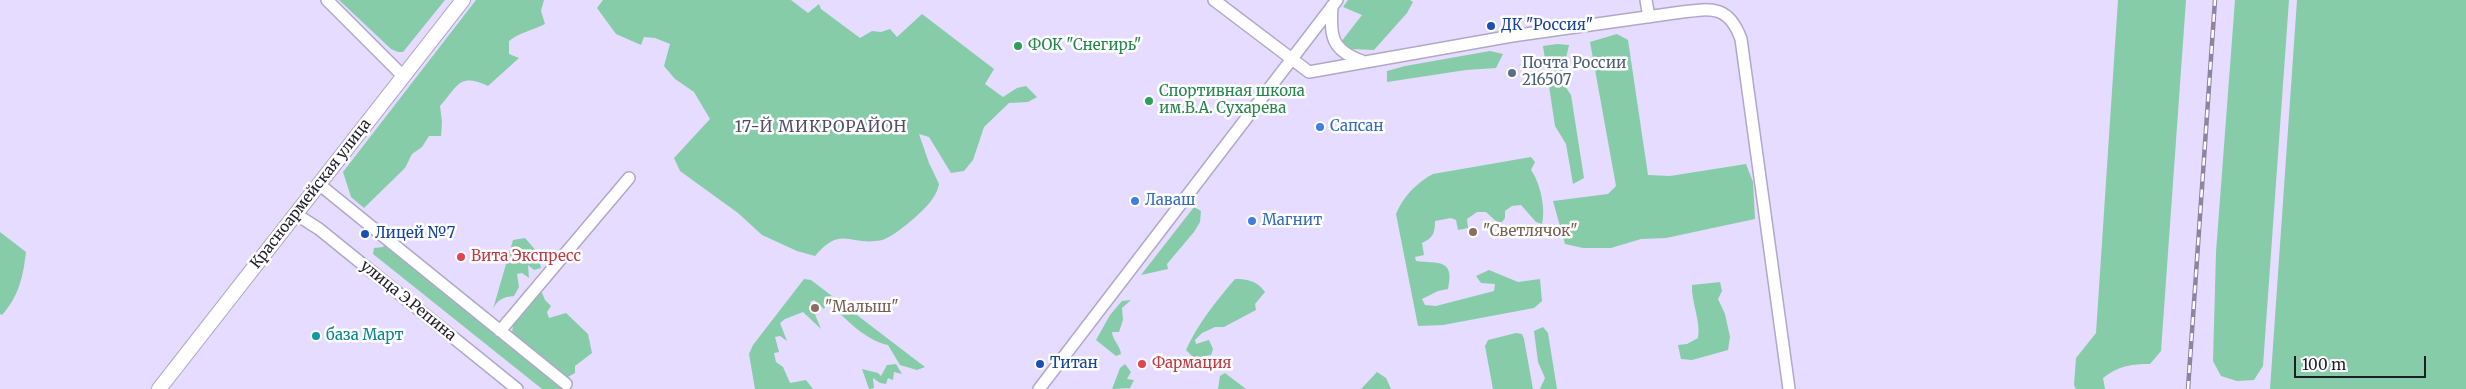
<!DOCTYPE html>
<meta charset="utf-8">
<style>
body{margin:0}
#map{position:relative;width:2466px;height:389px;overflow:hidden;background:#e5dcff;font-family:Merriweather,serif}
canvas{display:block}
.scale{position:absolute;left:2294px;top:356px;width:132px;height:22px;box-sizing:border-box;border:2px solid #201d2a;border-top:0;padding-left:6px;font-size:15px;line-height:18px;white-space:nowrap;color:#201d2a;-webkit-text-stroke:4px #fff;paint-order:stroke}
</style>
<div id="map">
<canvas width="2466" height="389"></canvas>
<div class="scale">100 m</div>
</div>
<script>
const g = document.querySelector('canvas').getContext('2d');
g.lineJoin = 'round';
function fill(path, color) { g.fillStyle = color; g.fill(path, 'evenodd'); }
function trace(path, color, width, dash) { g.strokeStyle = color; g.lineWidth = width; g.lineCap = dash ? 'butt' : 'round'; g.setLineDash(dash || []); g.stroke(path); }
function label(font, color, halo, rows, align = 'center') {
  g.font = font + ' Merriweather,serif'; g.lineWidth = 5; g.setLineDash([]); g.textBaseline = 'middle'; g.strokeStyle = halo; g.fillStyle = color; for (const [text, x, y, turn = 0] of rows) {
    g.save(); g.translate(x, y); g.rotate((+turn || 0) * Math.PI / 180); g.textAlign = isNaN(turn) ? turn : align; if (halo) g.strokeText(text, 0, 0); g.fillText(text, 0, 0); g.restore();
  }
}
fill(new Path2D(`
 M339 0H445L403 52H398L391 49Z
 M476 0H544L541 11 545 24C532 31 520 32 509 41V54L519 58 488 86C459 73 459 85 440 106L442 122 441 136H429L422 147 412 154 405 168 364 208 351 197 343 172Z
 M603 0H791L808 13 819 4 821 9 860 38 872 31 881 32 890 29 897 37 922 14 994 69 985 84 1003 97 1017 88 1026 86 1037 97 1028 102 1009 103 984 127 973 160 964 171 951 173 929 137 919 134 929 163 939 184C938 189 936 194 933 198 927 209 894 237 882 240 850 247 842 224 815 256L797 251 762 235 738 213 680 171 674 158 710 119 694 92 675 79 664 66 670 44 655 38 644 37 641 45 616 34 597 8Z
 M1348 0H1410L1413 2 1407 13 1374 50 1350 49 1341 42 1362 15 1343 7Z
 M2118 0H2186L2161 351 2150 364C2131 364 2118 366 2103 378L2105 389H2076L2074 385 2076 358 2096 333Z
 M2235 0H2289L2263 366 2254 380 2237 381 2221 376 2213 361 2216 252Z
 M2297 0H2466V389H2270Z
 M1617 34 1628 40 1648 175 1670 176 1746 164 1753 182 1755 219 1666 238 1641 239 1611 248H1583L1565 244 1553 201 1608 194 1616 186 1590 42Z
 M1557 44 1569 45 1561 80 1571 95 1584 178 1573 184 1566 144 1555 126 1543 46Z
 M1490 51 1503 54 1496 68 1466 70 1387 82V71L1405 66Z
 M1531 157 1535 162 1531 170C1540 182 1546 209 1542 224L1536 222 1521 205 1512 206 1505 211V218L1502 222H1497L1486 212H1477L1467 219 1468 228 1458 230 1456 220 1451 218 1435 221C1435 233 1433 238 1422 243L1424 255 1415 257 1416 261C1438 264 1455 258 1448 289L1438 291 1422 299 1425 305 1436 306 1494 291 1495 284 1481 283 1476 276 1489 270 1518 282 1540 279 1542 301 1534 308 1443 325 1418 326 1396 214C1403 197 1416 183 1433 174Z
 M1194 207 1201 211 1200 222 1194 232 1167 264 1168 269 1141 275Z
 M0 232 26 252C23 277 19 296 2 315L0 314Z
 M390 238 512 334 513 324 541 291 545 300 551 306 547 312 549 318 566 313 588 334 592 353 575 366V373L568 377 563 389H542L373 254 374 248 383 247Z
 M525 238 538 253 541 268 534 270 528 265 529 278 522 273 517 274 519 287 514 296C503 297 498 299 493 309L513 240Z
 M804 279 811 280 925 367 917 370 900 365 888 345C865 340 847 320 830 304L826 305 824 309 814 300 810 302 821 329 803 312 785 319 780 323 787 341 780 336 775 337 779 352 774 353 776 362 783 367 790 383 806 380 813 389H755L749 354 753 345Z
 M1235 279C1248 279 1257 281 1265 292L1255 304 1256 310 1224 327H1215L1202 333 1195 340 1196 344 1209 340 1213 349 1211 355 1194 358 1186 350C1197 325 1217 300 1235 279Z
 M1720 282 1722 291 1718 299 1725 314 1730 337 1728 350 1692 360 1681 359 1678 345 1687 344 1698 338C1701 321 1691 302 1692 285Z
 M1131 300 1122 308 1123 320 1119 332H1112C1113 341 1120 345 1121 354L1116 356 1096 340 1110 315 1122 301Z
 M1543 327 1548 333 1557 389H1540L1545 378 1538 362 1534 331Z
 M1516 333 1522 334 1524 339 1533 389H1493L1485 346 1488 340Z
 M896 364 902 374 894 372 893 380 888 378 886 384 880 383 873 378 874 388 869 389 862 369 878 373 881 376 887 365Z
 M1125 364 1131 372 1127 379 1134 380 1130 388 1112 389 1120 368Z
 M1377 372 1386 378 1391 389H1361Z
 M1225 373 1246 389H1218L1220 376Z`), '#87cca9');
const minor = new Path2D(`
 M327 0 403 76
 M1214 0 1309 72 1512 36 1682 12C1713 8 1729 6 1741 39L1789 389
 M1646 0 1649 17
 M1332 6C1330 36 1331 50 1362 61
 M320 185 566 384
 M297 215 319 229 517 389
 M500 331 629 178
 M1039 389 1337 0`);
const major = new Path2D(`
 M159 389 463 0`);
trace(minor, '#b0a8c9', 14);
trace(major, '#b0a8c9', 16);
trace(minor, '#fff', 11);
trace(major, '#fff', 14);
const rail = new Path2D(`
 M2188 389 2215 0`);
trace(rail, '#8b859e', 4.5);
trace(rail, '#fff', 2.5, [8]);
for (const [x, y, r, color] of [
 [1491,26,5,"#1a4fb4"],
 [1018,46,5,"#2e9e5b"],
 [1512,73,5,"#5c6f8a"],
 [1149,101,5,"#2e9e5b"],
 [1320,127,5,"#3f7fe0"],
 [1135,201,5,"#3f7fe0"],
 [1252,221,5,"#3f7fe0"],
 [1473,232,5,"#8d6e63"],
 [365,234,5,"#1a4fb4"],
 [461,257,5,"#e0444e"],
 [815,308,5,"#8d6e63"],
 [316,336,5,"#0f9aa8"],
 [1040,364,5,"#1a4fb4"],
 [1142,364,5,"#e0444e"]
]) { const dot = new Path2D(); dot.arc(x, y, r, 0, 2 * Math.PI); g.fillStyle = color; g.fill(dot); trace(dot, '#fff', 2); }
label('15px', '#164399', '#fff', [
 ["ДК \"Россия\"",1501,26],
 ["Лицей №7",375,234],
 ["Титан",1050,364]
], 'left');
label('15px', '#27864d', '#fff', [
 ["ФОК \"Снегирь\"",1028,46],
 ["Спортивная школа",1159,92],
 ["им.В.А. Сухарева",1159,109]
], 'left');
label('15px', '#4e5e75', '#fff', [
 ["Почта России",1522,64],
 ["216507",1522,81]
], 'left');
label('15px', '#366cbe', '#fff', [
 ["Сапсан",1330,127],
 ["Лаваш",1145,201],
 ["Магнит",1262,221]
], 'left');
label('15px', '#201d2a', '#fff', [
 ["Красноармейская улица",311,194,-52],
 ["улица Э.Репина",408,301,39]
]);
label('15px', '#785e54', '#fff', [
 ["\"Светлячок\"",1483,232],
 ["\"Малыш\"",825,308]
], 'left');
label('15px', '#be3a42', '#fff', [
 ["Вита Экспресс",471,257],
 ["Фармация",1152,364]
], 'left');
label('15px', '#0d838f', '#fff', [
 ["база Март",326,336]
], 'left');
g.letterSpacing = '1px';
label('16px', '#544d69', '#fff', [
 ["17-Й МИКРОРАЙОН",821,127]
]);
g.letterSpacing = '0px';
</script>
